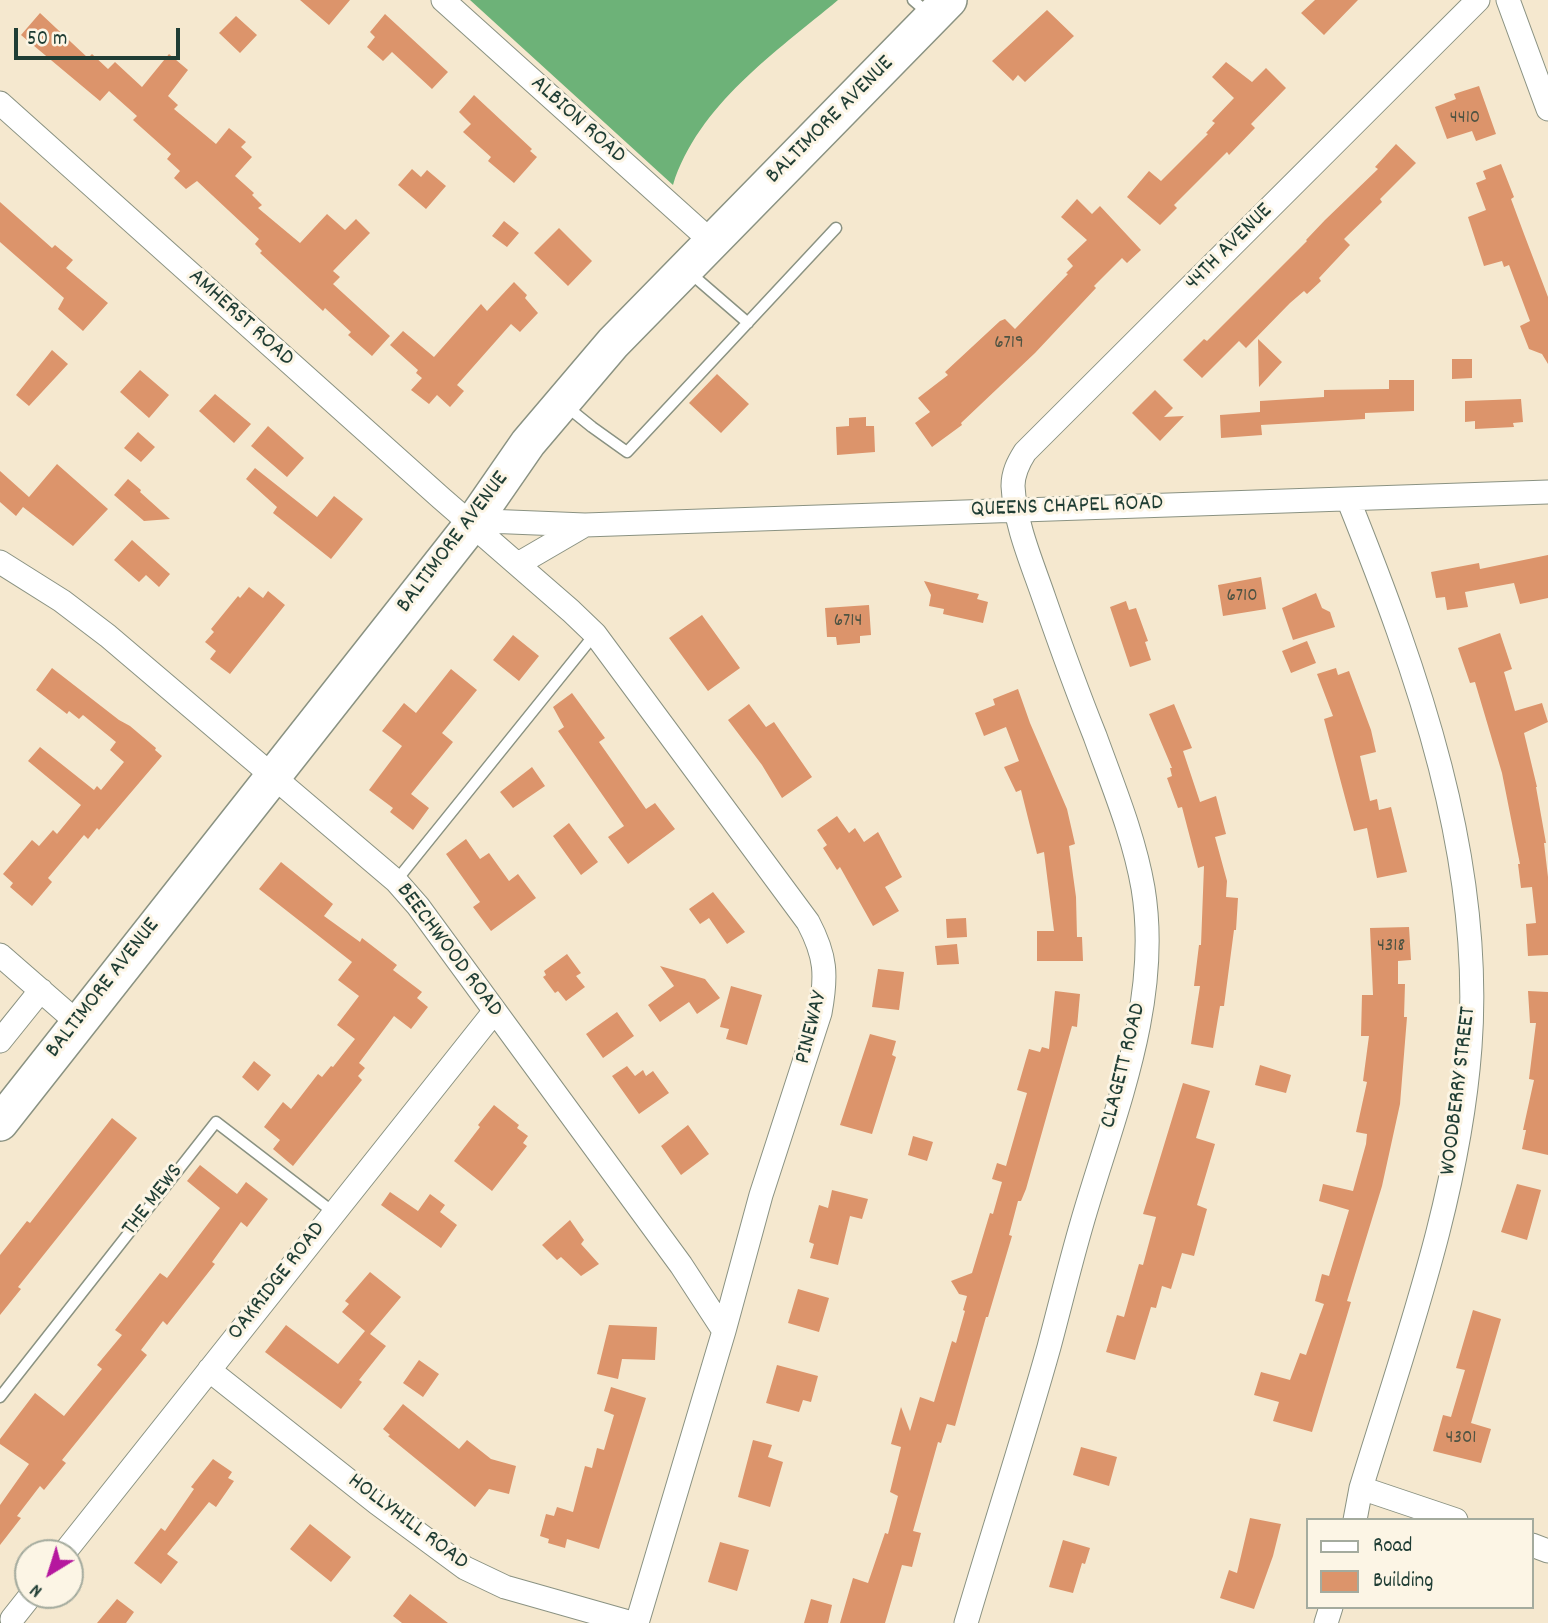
<!DOCTYPE html>
<style>
body{margin:0}
#map{position:relative;width:1548px;height:1623px;overflow:hidden;background:#f5e8cf;font-family:Dekko,sans-serif}
canvas{display:block}
.legend{position:absolute;left:1306px;top:1518px;width:228px;height:91px;box-sizing:border-box;background:#fcf5e5;border:2px solid #a4ab9e;margin:0;padding:9px 12px;list-style:none;font-size:21px;color:#1f3d34}
.legend li{display:flex;align-items:center;gap:14px;height:35px}
.legend b{width:35px;border:2px solid #a4ab9e}
.north{position:absolute;left:14px;top:1539px;width:70px;height:70px;box-sizing:border-box;background:#fcf5e5;border:2px solid #a4ab9e;border-radius:50%;rotate:218deg;font-size:19px;font-weight:700;line-height:28px;text-align:center;color:#1f3d34}
.north::after{content:'';display:block;margin:auto;width:24px;height:32px;background:#b5179e;clip-path:polygon(50% 0,100% 100%,50% 72%,0 100%)}
.scale{position:absolute;left:14px;top:28px;width:166px;height:32px;box-sizing:border-box;border:4px solid #1f3d34;border-top:0;padding-left:9px;font-size:21px;line-height:24px;white-space:nowrap;color:#1f3d34;-webkit-text-stroke:5px #fcf5e5;paint-order:stroke}
</style>
<div id="map">
<canvas width="1548" height="1623"></canvas>
<ul class="legend">
<li><b style="height:9px;background:#fff"></b>Road</li>
<li><b style="height:19px;background:#dc946b"></b>Building</li>
</ul>
<div class="north">N</div>
<div class="scale">50 m</div>
</div>
<script>
const g = document.querySelector('canvas').getContext('2d');
g.lineJoin = 'round';
function fill(path, color) { g.fillStyle = color; g.fill(path, 'evenodd'); }
function trace(path, color, width, dash) { g.strokeStyle = color; g.lineWidth = width; g.lineCap = dash ? 'butt' : 'round'; g.setLineDash(dash || []); g.stroke(path); }
function label(font, color, halo, rows, align = 'center') {
  g.font = font + ' Dekko,sans-serif'; g.lineWidth = 6; g.setLineDash([]); g.textBaseline = 'middle'; g.strokeStyle = halo; g.fillStyle = color; for (const [text, x, y, turn = 0] of rows) {
    g.save(); g.translate(x, y); g.rotate((+turn || 0) * Math.PI / 180); g.textAlign = isNaN(turn) ? turn : align; if (halo) g.strokeText(text, 0, 0); g.fillText(text, 0, 0); g.restore();
  }
}
fill(new Path2D(`
 M470 0H838C776 52 698 105 673 185Z`), '#6db278');
fill(new Path2D(`
 M300 0H350L329 25Z
 M1315 0H1358L1324 35 1301 13Z
 M1047 10 1074 36 1025 82 1018 75 1013 81 992 61Z
 M40 13 88 58 92 54 108 69 115 62 142 87 169 54 188 70 168 96 178 105 174 109 216 144 229 128 246 142 241 147 252 157 235 176 254 193 252 195 262 205 258 208 300 243 327 214 345 230 356 219 370 233 333 271 340 277 333 284 390 336 372 356 348 335 351 332 325 308 323 311 260 253 262 251 255 244 259 239 197 181 186 189 174 178 180 171 167 159 171 154 133 120 137 116 109 91 100 101 21 35Z
 M385 14 448 72 432 89 392 52 383 61 367 47 375 37 370 32Z
 M236 16 257 35 240 53 219 33Z
 M1226 62 1252 82 1266 68 1286 88 1251 124 1255 128 1229 155 1227 152 1174 205 1177 208 1160 225 1127 197 1149 171 1161 181 1208 134 1206 133 1215 123 1212 121 1234 98 1212 77Z
 M1479 86 1496 134 1476 141 1472 131 1447 139 1435 107 1456 99 1454 94Z
 M474 95 532 149 530 151 537 157 514 183 488 161 491 157 463 132 471 124 459 112Z
 M1396 144 1416 163 1380 199 1382 202 1344 239 1350 245 1319 278 1321 281 1307 294 1304 291 1290 303 1246 348 1239 341 1202 378 1183 360 1204 339 1207 341 1307 241 1306 240 1325 220 1378 169 1375 167Z
 M1501 164 1514 197 1511 199 1524 234 1548 297V364L1542 354 1529 349 1520 326 1530 321 1509 265 1504 267 1502 261 1484 266 1468 217 1486 210 1476 183 1486 179 1483 171Z
 M412 169 421 177 427 170 446 186 426 209 398 185Z
 M1077 199 1092 214 1100 206 1141 250 1127 263 1122 258 1094 286 1096 288 1035 353 961 423 962 425 932 447 915 423 930 412 918 398 948 375 945 372 1000 321 1005 319 1015 329 1068 274 1066 273 1073 266 1067 259 1087 240 1061 217Z
 M0 202 52 248 55 245 73 260 66 268 108 303 83 331 58 309 64 298 0 242Z
 M504 221 519 233 507 247 492 236Z
 M559 228 592 261 568 286 534 253Z
 M514 282 527 295 525 298 538 313 520 332 511 324 457 385 464 391 450 407 437 395 429 404 411 390 422 378 416 373 418 370 390 345 403 331 434 357 481 304 487 311Z
 M1258 339 1282 362 1259 387Z
 M52 350 68 364 29 406 16 395Z
 M1452 359H1472V378L1452 379Z
 M140 370 169 395 149 418 120 392Z
 M717 374 749 404 721 433 689 403Z
 M1389 380H1414V411L1365 413V419L1261 425 1262 435 1221 438 1220 415 1260 412V401L1324 397V390L1389 389Z
 M1155 390 1173 408 1164 417 1184 416 1160 441 1132 413Z
 M215 394 251 424 234 443 199 411Z
 M1521 399 1523 422 1513 423 1514 427 1475 429V421L1465 422V401Z
 M866 417V426H874L875 452 837 455 836 427 849 426V418Z
 M268 426 304 458 287 477 251 446Z
 M138 432 155 447 141 462 124 448Z
 M57 464 108 509 73 546 23 507 16 516 0 502V471L29 497Z
 M255 468 317 517 334 496 363 519 331 559 273 513 277 507 246 479Z
 M128 479 141 490 140 492 170 519 144 521 114 495Z
 M132 540 170 574 159 587 146 575 139 582 114 560Z
 M1548 555V598L1520 604 1514 583 1465 592 1468 607 1447 610 1445 597 1436 598 1431 572 1479 563 1480 569Z
 M1261 577 1266 609 1223 616 1218 585Z
 M924 581 979 594 977 599 988 602 983 623 943 614 944 609 929 606 931 595Z
 M249 587 263 598 268 591 285 605 230 674 210 659 216 651 205 642 214 632 211 629 238 596 240 598Z
 M1316 593 1322 608 1330 612 1335 627 1293 640 1282 608Z
 M1126 601 1129 610 1136 608 1148 641 1145 642 1151 660 1130 667 1110 607Z
 M869 605 871 635 860 636V643L837 645 836 637H827L825 608Z
 M702 615 740 668 708 691 669 638Z
 M1500 633 1512 669 1504 672 1515 711 1542 703 1548 722 1524 733 1537 787H1536L1546 843H1544L1548 877V955L1528 956 1526 924 1536 923 1532 887 1521 888 1518 864H1520L1502 773 1475 682 1470 683 1458 648Z
 M513 635 539 656 519 681 493 660Z
 M1307 641 1316 663 1291 673 1282 651Z
 M52 668 119 720 130 726 156 748 155 750 162 756 99 830 97 828 88 839 84 835 48 878 52 882 32 906 10 887 13 883 3 874 32 840 39 846 53 830 57 834 81 805 28 761 40 747 94 790 97 786 101 790 124 762 110 750 116 742 83 715 79 719 69 711 67 714 36 690Z
 M1336 668 1338 675 1349 671 1371 730 1376 752 1360 756 1370 801 1377 799 1379 810 1391 807 1407 872 1377 878 1367 828 1354 831 1324 719 1333 716 1317 674Z
 M451 669 477 690 442 733 453 742 411 794 429 808 413 830 390 812 393 808 369 790 402 746 382 731 404 703 416 713Z
 M1018 689 1030 723 1067 809 1075 844 1069 846 1076 897 1077 937H1082L1083 961H1037V931H1054L1044 852 1037 854 1021 790 1016 792 1004 767 1019 761 1006 727 984 736 975 713 995 705 993 699Z
 M572 693 605 738 599 742 646 809 655 803 675 829 628 864 608 837 624 826 558 731 564 727 553 707Z
 M749 704 766 727 774 722 812 777 782 798 762 765 728 720Z
 M1174 704 1192 748 1183 751 1200 802 1216 796 1226 834 1215 837 1227 881 1226 897 1238 898 1236 930H1234L1224 1006H1220L1213 1048 1191 1044 1200 986H1194L1199 945H1201L1204 866 1198 868 1182 807 1178 808 1167 778 1172 776 1170 768H1172L1149 714Z
 M532 767 545 786 513 808 500 792Z
 M837 816 849 833 855 828 864 842 878 832 902 877 885 887 899 911 873 926 840 867 837 870 823 848 827 845 817 830Z
 M569 823 598 862 581 875 553 836Z
 M466 839 480 859 489 853 509 881 518 874 536 898 491 931 473 907 480 902 446 854Z
 M281 862 333 904 324 916 360 942 362 938 397 965 393 970 422 992 417 998 428 1007 411 1029 394 1016 359 1063 365 1068 358 1076 362 1080 293 1166 273 1149 280 1140 264 1127 283 1102 291 1109 318 1074 322 1077 331 1066 333 1067 355 1039 337 1025 359 996 338 980 352 962 259 889Z
 M713 892 745 932 727 944 709 918 700 924 689 909Z
 M966 918 967 937 947 938 946 919Z
 M1409 927 1411 960 1398 961V984H1405L1404 1017H1407L1400 1104 1382 1186 1347 1301 1351 1302 1312 1432 1273 1421 1279 1402 1254 1395 1261 1372 1290 1380 1300 1353 1306 1355 1324 1304 1315 1301 1322 1274 1329 1276 1349 1210 1319 1201 1323 1184 1353 1191 1366 1144 1367 1134 1356 1132 1367 1082 1363 1081 1369 1036H1361L1362 995H1373L1370 928Z
 M957 944 959 964 937 965 935 946Z
 M567 954 581 973 576 976 585 987 566 1001 558 991 555 993 543 977 546 975 544 971Z
 M660 966 705 979 720 998 697 1014 689 1002 660 1022 648 1005 674 986Z
 M878 969 904 972 899 1010 872 1007Z
 M731 986 762 995 747 1045 726 1039 729 1029 720 1027Z
 M1055 991 1080 994 1077 1027 1072 1026 1026 1189 1021 1201H1018L1009 1235 1012 1236 988 1317H986L955 1426 947 1424 941 1443 938 1442 913 1531 921 1533 912 1567 902 1565 885 1623H840L853 1578 868 1583 885 1533 888 1534 898 1496 890 1492 901 1447 891 1444 901 1407 910 1431 920 1397 934 1402 952 1341 956 1343 965 1311 963 1310 967 1296 959 1294 951 1281 972 1273 990 1213 993 1214 1002 1182 992 1179 997 1163 1006 1166 1027 1093 1017 1090 1029 1049 1040 1052 1042 1047 1049 1049Z
 M1528 991 1548 992V1155L1522 1149 1526 1130H1523L1534 1080 1529 1079 1536 1023H1530Z
 M617 1012 634 1036 603 1058 586 1034Z
 M870 1034 896 1041 892 1055 896 1057 872 1134 840 1125Z
 M254 1061 271 1075 258 1091 242 1077Z
 M1260 1065 1291 1075 1286 1093 1255 1085Z
 M627 1066 635 1076 643 1070 646 1076 653 1071 669 1093 639 1114 612 1076Z
 M1183 1083 1210 1091 1196 1138 1215 1144 1197 1205 1207 1209 1194 1256 1182 1253 1171 1289 1162 1286 1156 1308 1151 1307 1135 1360 1106 1352 1117 1315 1124 1317 1139 1264 1143 1265 1156 1217 1143 1214Z
 M494 1105 519 1125 517 1128 528 1136 523 1143 527 1146 492 1191 454 1161 480 1127 478 1125Z
 M112 1118 137 1138 18 1287 21 1289 0 1315V1255L27 1221 30 1223Z
 M688 1125 709 1154 681 1175 661 1146Z
 M913 1136 933 1142 927 1161 908 1155Z
 M200 1165 237 1194 246 1182 268 1199 247 1227 241 1222 212 1262 215 1264 167 1325 163 1321 141 1350 147 1355 62 1460 66 1463 44 1490 40 1486 17 1516 21 1518 0 1545V1505L29 1464 0 1444V1439L35 1393 64 1416 102 1369 97 1365 122 1335 115 1330 160 1273 167 1278 220 1208 187 1181Z
 M1517 1184 1541 1190 1527 1240 1501 1232Z
 M832 1190 868 1199 862 1219 850 1216 838 1265 810 1258 814 1244 809 1242 819 1205 828 1208Z
 M390 1192 418 1211 430 1194 445 1205 440 1212 457 1225 441 1248 381 1205Z
 M570 1220 584 1240 581 1244 599 1264 581 1276 561 1257 557 1260 542 1245Z
 M370 1272 401 1297 370 1334 386 1346 359 1380 362 1382 341 1409 265 1352 286 1325 338 1364 365 1331 342 1312 349 1304 345 1301Z
 M798 1289 829 1298 819 1332 788 1323Z
 M1473 1310 1501 1319 1471 1423 1491 1429 1481 1463 1433 1451 1443 1415 1451 1417 1465 1370 1456 1368Z
 M609 1325 657 1327 655 1360 622 1359 618 1379 597 1374Z
 M419 1360 439 1374 423 1397 403 1383Z
 M777 1365 818 1376 811 1402 803 1400 799 1412 766 1403Z
 M611 1387 646 1398 599 1549 567 1539 565 1548 548 1543 549 1539 540 1536 546 1514 554 1516 557 1507 573 1512 585 1466 592 1468 597 1448 604 1450 614 1415 604 1411Z
 M403 1404 459 1449 467 1440 491 1459 516 1466 509 1494 489 1489 475 1507 388 1436 390 1435 383 1429Z
 M753 1440 772 1445 768 1457 783 1462 770 1507 738 1497Z
 M1081 1447 1117 1457 1109 1486 1073 1475Z
 M213 1459 232 1472 228 1478 234 1481 216 1507 209 1502 167 1554 178 1562 161 1584 134 1563 161 1528 165 1531 194 1489 191 1487Z
 M1250 1518 1281 1524 1273 1556 1254 1609 1220 1598 1229 1570 1237 1573Z
 M310 1524 351 1557 331 1582 290 1549Z
 M1063 1540 1090 1548 1085 1564 1082 1563 1073 1593 1049 1587Z
 M720 1542 749 1550 737 1591 708 1582Z
 M410 1594 448 1623H402L393 1616Z
 M117 1599 134 1612 126 1623H97Z
 M811 1599 832 1605 828 1623H804Z`), '#dc946b');
const lane = new Path2D(`
 M913 0 928 13
 M689 272 748 323
 M566 406 592 427 627 452 836 228
 M396 881 595 634
 M0 1397 216 1122 333 1212`);
const street = new Path2D(`
 M443 0 712 242
 M1508 0 1548 109
 M0 103 441 498 571 611 595 634 808 922C826 956 827 975 820 1013L761 1195 724 1331 637 1623
 M1348 499C1417 671 1484 858 1470 1047 1459 1197 1405 1344 1361 1488L1355 1520
 M472 524 486 521 585 525 1548 492
 M0 562 62 601 108 636 396 881 418 906 681 1265 724 1331
 M518 564 585 525
 M0 955 78 1023
 M0 1041 41 990
 M209 1370 377 1503 465 1568 505 1587 632 1623
 M1361 1488 1456 1520
 M1532 1545 1548 1551
 M64 1553 494 1012
 M12 1619 31 1595
 M966 1623C993 1531 1023 1440 1049 1347 1060 1306 1070 1264 1082 1223 1113 1115 1162 1003 1143 888 1134 836 1113 786 1095 736 1077 691 1060 644 1044 598 1032 563 1015 524 1013 486 1013 473 1018 463 1025 452L1478 0
 M1326 1623 1331 1607`);
const primary = new Path2D(`
 M0 1123 472 524 528 443 613 343 949 0`);
trace(lane, '#8a9282', 13);
trace(street, '#8a9282', 25);
trace(primary, '#8a9282', 38);
trace(lane, '#fff', 10);
trace(street, '#fff', 23);
trace(primary, '#fff', 35);
label('19px', '#4e5342', null, [
 ["4410",1465,119],
 ["6719",1009,344],
 ["6710",1242,597],
 ["6714",848,622],
 ["4318",1391,947],
 ["4301",1461,1439]
]);
label('23px', '#1f3d34', '#fcf5e5', [
 ["ALBION ROAD",577,121,42],
 ["BALTIMORE AVENUE",831,121,-45],
 ["44TH AVENUE",1230,248,-45],
 ["AMHERST ROAD",240,319,42],
 ["QUEENS CHAPEL ROAD",1067,508,-2],
 ["BALTIMORE AVENUE",454,543,-53],
 ["BEECHWOOD ROAD",448,951,53],
 ["BALTIMORE AVENUE",104,989,-52],
 ["PINEWAY",813,1028,-76],
 ["CLAGETT ROAD",1125,1066,-76],
 ["WOODBERRY STREET",1460,1091,-83],
 ["THE MEWS",154,1201,-52],
 ["OAKRIDGE ROAD",278,1282,-52],
 ["HOLLYHILL ROAD",407,1523,37]
]);
</script>
